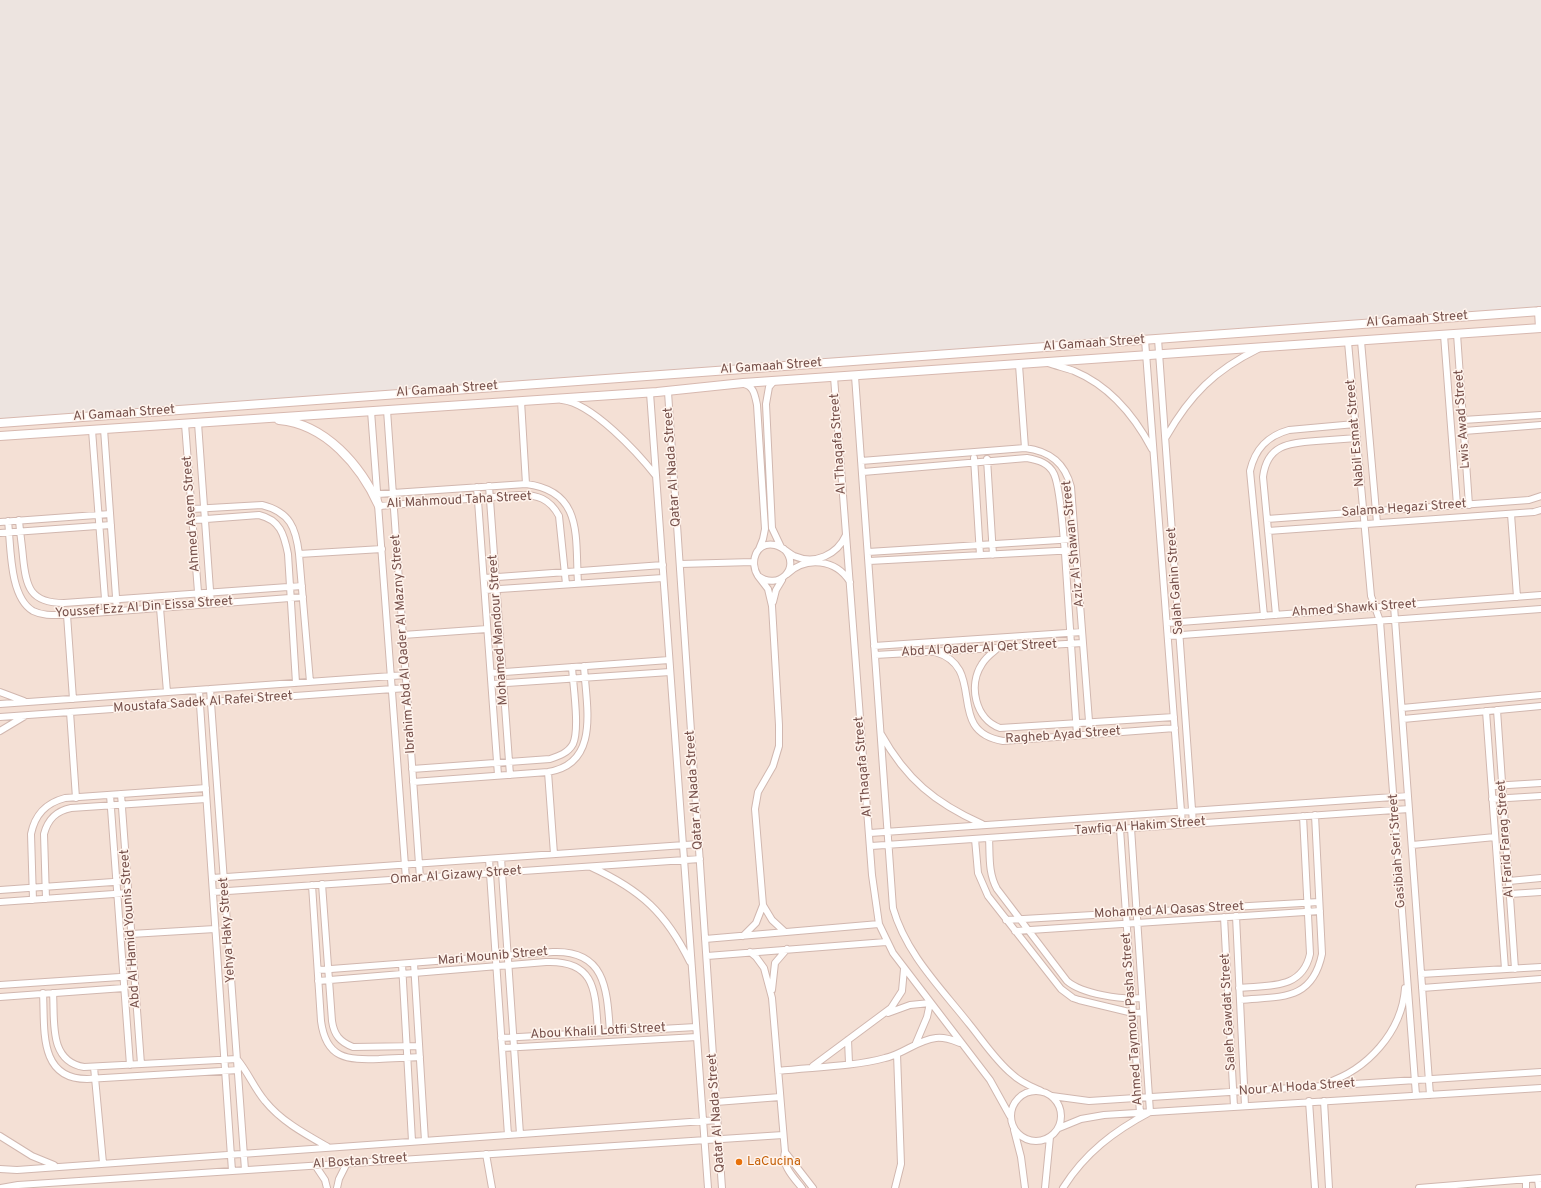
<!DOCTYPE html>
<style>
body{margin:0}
canvas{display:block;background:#fdf0e7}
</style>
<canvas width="1541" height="1188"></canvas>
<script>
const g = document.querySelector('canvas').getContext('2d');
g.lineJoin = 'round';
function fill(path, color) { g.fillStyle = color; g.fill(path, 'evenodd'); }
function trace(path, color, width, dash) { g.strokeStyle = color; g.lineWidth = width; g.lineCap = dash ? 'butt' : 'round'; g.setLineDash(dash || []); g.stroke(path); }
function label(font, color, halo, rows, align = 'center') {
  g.font = font + ' Overpass,sans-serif'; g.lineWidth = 3; g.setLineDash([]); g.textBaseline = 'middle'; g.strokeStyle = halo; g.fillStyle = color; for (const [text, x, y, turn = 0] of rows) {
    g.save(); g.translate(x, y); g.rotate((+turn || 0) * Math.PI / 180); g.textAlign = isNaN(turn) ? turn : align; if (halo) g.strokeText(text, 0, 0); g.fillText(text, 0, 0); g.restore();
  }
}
fill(new Path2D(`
 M1541 315V1188H0V424Z`), '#f4e0d5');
fill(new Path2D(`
 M0 0H1541V315L0 424Z`), '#ede4e0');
const street = new Path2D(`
 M1457 334 1469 505
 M1444 335 1457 505
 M1158 339 1193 823
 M1145 340 1182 824
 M1361 341 1377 523
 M1348 342 1371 596 1380 621 1416 1095
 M1048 363C1056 366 1066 368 1074 371 1110 386 1135 417 1152 449
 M1019 365 1025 448
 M855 376 893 908C906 954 941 988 970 1025 983 1041 996 1061 1012 1074 1020 1082 1030 1086 1041 1091
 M834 377 872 875 879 924 893 953 990 1080 1010 1116
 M774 381 769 387 766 404 772 528 781 547
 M744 384C754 386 755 396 757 405L765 529 763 539 759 549
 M668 392 722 1188
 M650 393 708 1188
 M562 400C592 403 638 453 656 476
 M521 401 526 484
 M387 410 420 878
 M371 411 406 879
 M1463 420 1541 415
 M198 423 211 604
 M185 424 199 605
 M104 429 117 611
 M92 430 106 612
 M1464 431 1541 425
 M1166 437C1190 395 1215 370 1258 349
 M974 458 980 555
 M987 459 993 555
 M861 461 1025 448C1050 451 1065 463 1071 487L1090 734
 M863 472 1027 458C1038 460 1049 463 1054 474 1061 489 1063 535 1065 553 1069 614 1073 674 1077 735
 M489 486 510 775
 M477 487 498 775
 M378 494 526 484C584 491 575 538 578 583
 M379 506 518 495C537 494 550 499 559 516L566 584
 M192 509 262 505C290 512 296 528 299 554L310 682
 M1511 514 1517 597
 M1267 519 1529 500 1541 496
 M19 520C20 533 22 545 23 557 26 587 30 603 64 603L302 586
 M193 520 259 515C280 520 284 534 288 554L296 683
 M8 521C11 546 9 597 33 611 43 616 55 615 67 615L303 597
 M0 522 110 514
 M1268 531 1534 512 1541 510
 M0 533 111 525
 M784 549C802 568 778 591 758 576 749 562 756 541 775 545 783 547 788 553 794 556 815 565 837 555 846 535
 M868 552 1075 539
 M299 554 382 549
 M869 561 1076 550
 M680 564 753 562
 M787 574C806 556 836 559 850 582
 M484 578 663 565
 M485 590 663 578
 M773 602 776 590 782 580
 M1394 606 1430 1095
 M160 608 167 692
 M67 615 73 699
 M1276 615 1263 477C1267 445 1288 443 1316 441 1329 440 1343 439 1357 438
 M1264 616 1250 471C1255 449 1267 436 1289 430L1355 424
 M1167 623 1541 595
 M403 635 487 629
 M1168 636 1541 609
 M874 646 1082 632
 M998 648C992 653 986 657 982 664 968 685 975 719 1000 728L1174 717
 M935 652C989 668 943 731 1003 741L1175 728
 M875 655 1083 643
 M491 673 669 660
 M492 684 670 672
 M210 689 245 1170
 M199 690 232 1171
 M0 692 24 701
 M0 704 406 675
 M1402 708 1541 695
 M1497 710 1515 969
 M1486 711 1505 969
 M70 712 76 798
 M0 717 407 688
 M1403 719 1541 706
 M0 731 25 716
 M881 734C906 779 935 803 982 824
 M412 769 550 759C559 756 568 753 573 744 580 729 573 685 572 667
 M548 772 554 854
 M413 782 548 772C601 764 586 705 584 666
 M1492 786 1541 783
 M121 794 141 1064
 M110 795 130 1065
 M1492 799 1541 796
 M1120 829 1140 1113
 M870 833 1408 796
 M989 838C990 855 988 873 997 889L1067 981C1082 994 1122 1000 1142 998
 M975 839 978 873 988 896 1061 989 1073 998 1079 1000 1133 1013 1143 1012
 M1412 845 1495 837
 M871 846 1409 809
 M501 858 520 1134
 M489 859 508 1135
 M591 867C641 890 666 913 690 962
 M212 878 699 844
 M1509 881 1541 878
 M322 884 332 1021C334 1035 340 1042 353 1047L419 1046
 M312 885 321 1021C326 1059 347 1060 379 1059 393 1058 406 1058 420 1057
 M0 890 127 881
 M213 892 700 859
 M1510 894 1541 892
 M46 899 44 834C48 819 56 811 71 808L206 799
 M33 900 31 834C35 814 46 803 65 798L206 788
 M0 902 128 893
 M763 905 772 920 785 932
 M1236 916 1245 1106
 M1224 917 1234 1107
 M1006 920 1319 902
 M1015 931 1320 911
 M131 934 215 929
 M743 936 756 923 763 905 755 809 758 792 773 766 779 746V725L772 606 768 589 758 576
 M705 939 879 924
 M750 952 756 957 764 968 772 998 785 1152C781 1165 794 1178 802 1188
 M707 956 886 942
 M414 963 425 1141
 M402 964 412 1141
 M318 970 553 952C606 950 607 990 610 1032
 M1421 974 1541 967
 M318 981 546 962C597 960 595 993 598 1032
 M0 985 135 976
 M1239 988C1269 985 1302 990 1310 954L1303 816
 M1422 988 1541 979
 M772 990 775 963 787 949
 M43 993C45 1029 38 1079 87 1079L238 1070
 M53 993C55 1020 48 1061 84 1067L237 1059C248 1072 254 1088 265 1101 281 1121 305 1134 328 1147
 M0 997 124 988
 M1240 1000C1280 996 1312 1002 1322 954L1315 815
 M888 1013 910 1005 930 1003 927 1017 916 1043
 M501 1038 696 1027
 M848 1040 849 1063
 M502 1048 697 1037
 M813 1066 891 1008 902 991 904 969
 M94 1067 103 1163
 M778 1071C812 1067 852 1067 885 1058 904 1054 917 1040 936 1038 945 1037 952 1040 960 1043
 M1326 1083C1367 1070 1402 1032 1405 988
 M1011 1116a25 25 0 1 1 50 0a25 25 0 1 1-50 0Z
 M1052 1096 1089 1101 1541 1072
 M1309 1101 1315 1188
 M1324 1101 1329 1188
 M716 1102 780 1097
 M1059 1128 1081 1119 1104 1115 1541 1088
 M1014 1130 1021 1157 1025 1188
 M0 1136 32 1156 54 1165
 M785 1152 813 1188
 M486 1154 492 1188
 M315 1165 325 1180 327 1188
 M0 1169 17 1170 718 1120
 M1538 1179 1539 1188
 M1526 1180V1188
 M1 1188 18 1185 783 1135
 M337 1188 339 1179 347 1163
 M895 1188 901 1164 897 1054
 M1045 1188 1050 1137
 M1063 1188C1085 1153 1114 1131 1150 1112L1131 828
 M1419 1188 1541 1178`);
const secondary = new Path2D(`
 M1539 311 1540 328
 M279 420C326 424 361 466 379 506
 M0 423 1541 311
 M0 436 657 392 743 383 1541 328`);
trace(street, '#d1b7af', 8);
trace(secondary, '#d7b8af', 10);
trace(street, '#fff', 6);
trace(secondary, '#fff', 8);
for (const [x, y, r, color] of [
 [739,1162,4,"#e8710a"]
]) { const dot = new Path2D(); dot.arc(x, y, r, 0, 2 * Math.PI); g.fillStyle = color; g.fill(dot); trace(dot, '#fff4ed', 1.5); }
label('13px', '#77514b', '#fff4ed', [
 ["Al Gamaah Street",1417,320,-4],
 ["Al Gamaah Street",1094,344,-4],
 ["Al Gamaah Street",771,367,-4],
 ["Al Gamaah Street",447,390,-4],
 ["Al Gamaah Street",124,414,-4],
 ["Lwis Awad Street",1463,419,-94],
 ["Nabil Esmat Street",1356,433,-95],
 ["Al Thaqafa Street",839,444,-94],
 ["Qatar Al Nada Street",673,467,-94],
 ["Ali Mahmoud Taha Street",459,501,-3],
 ["Salama Hegazi Street",1404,509,-4],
 ["Ahmed Asem Street",192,514,-94],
 ["Aziz Al Shawan Street",1074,544,-96],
 ["Salah Gahin Street",1176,581,-94],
 ["Youssef Ezz Al Din Eissa Street",144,608,-4],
 ["Ahmed Shawki Street",1354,609,-4],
 ["Mohamed Mandour Street",499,630,-94],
 ["Ibrahim Abd Al Qader Al Mazny Street",404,644,-94],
 ["Abd Al Qader Al Qet Street",979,649,-3],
 ["Moustafa Sadek Al Rafei Street",203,703,-4],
 ["Ragheb Ayad Street",1063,736,-4],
 ["Al Thaqafa Street",864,767,-95],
 ["Qatar Al Nada Street",695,790,-94],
 ["Tawfiq Al Hakim Street",1140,827,-4],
 ["Al Farid Farag Street",1506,839,-94],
 ["Gasibiah Seri Street",1398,851,-94],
 ["Omar Al Gizawy Street",456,876,-4],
 ["Mohamed Al Qasas Street",1169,911,-3],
 ["Abd Al Hamid Younis Street",131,929,-94],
 ["Yehya Haky Street",228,930,-94],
 ["Mari Mounib Street",493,957,-5],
 ["Saleh Gawdat Street",1229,1012,-93],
 ["Ahmed Taymour Pasha Street",1133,1019,-94],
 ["Abou Khalil Lotfi Street",598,1032,-3],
 ["Nour Al Hoda Street",1297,1088,-4],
 ["Qatar Al Nada Street",717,1113,-94],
 ["Al Bostan Street",360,1162,-4]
]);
label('13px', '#c56008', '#fff4ed', [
 ["LaCucina",747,1162]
], 'left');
</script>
